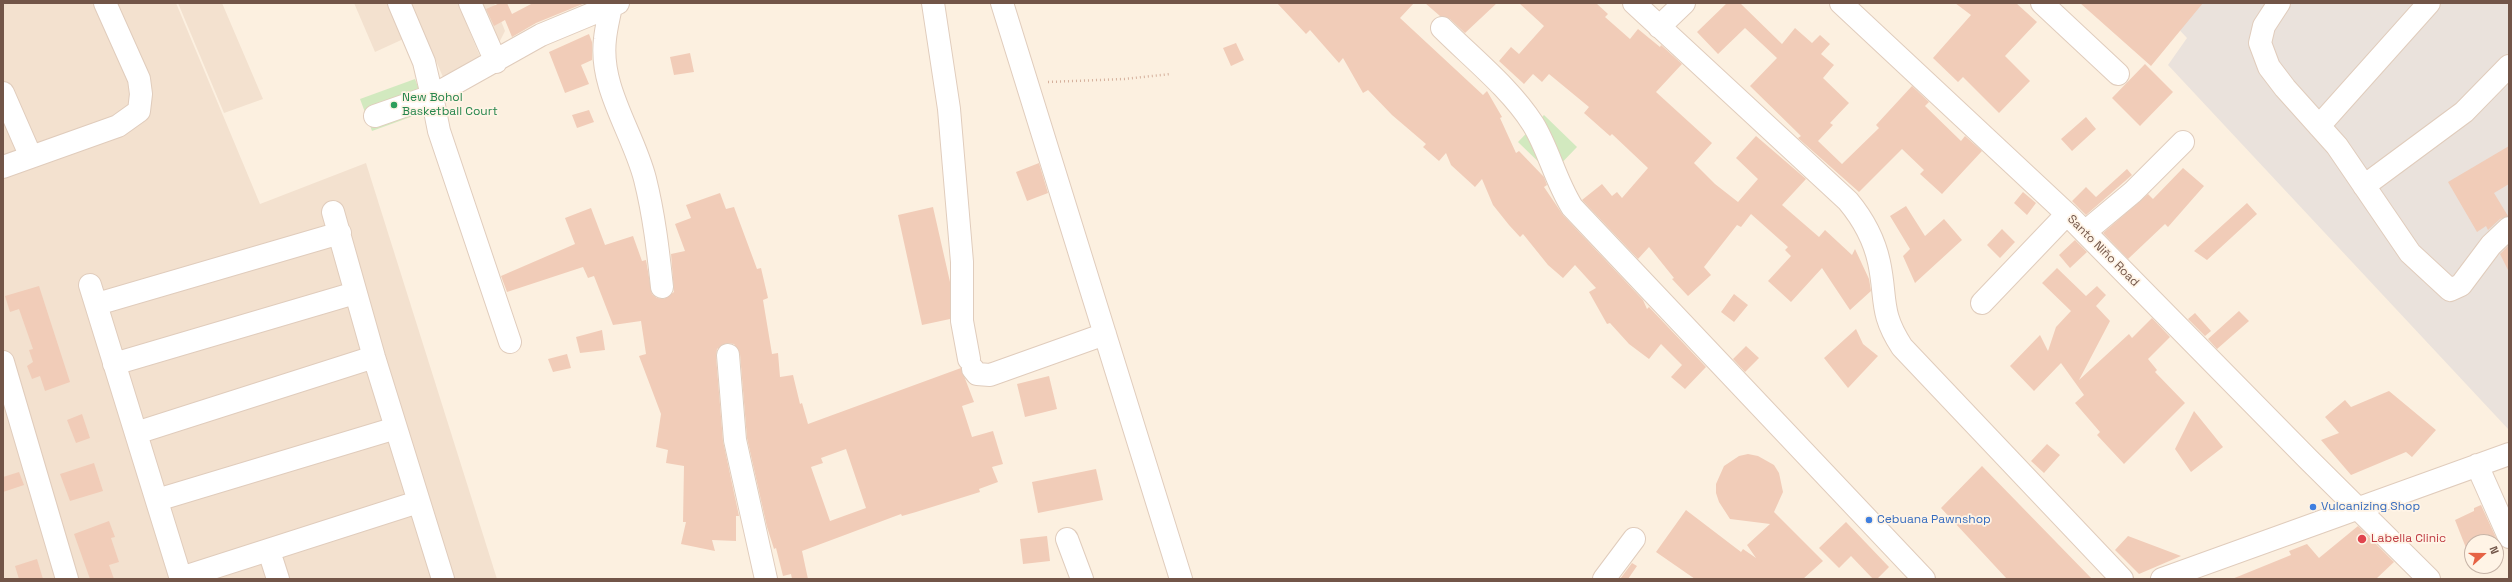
<!DOCTYPE html>
<meta charset="utf-8">
<style>
body{margin:0}
#map{position:relative;width:2512px;height:582px;overflow:hidden;background:#fcf0e0;font-family:"Space Grotesk",sans-serif}
canvas{display:block}
.frame{position:absolute;inset:0;border:4px solid #725548;pointer-events:none}
.north{position:absolute;left:2464px;top:534px;width:40px;height:40px;box-sizing:border-box;background:#fff4e6;border:1px solid #c7b4a7;border-radius:50%;rotate:69deg;font-size:11px;font-weight:700;line-height:16px;text-align:center;color:#725548}
.north::after{content:'';display:block;margin:auto;width:14px;height:18px;background:#e66345;clip-path:polygon(50% 0,100% 100%,50% 72%,0 100%)}
</style>
<div id="map">
<canvas width="2512" height="582"></canvas>
<div class="frame"></div>
<div class="north">N</div>
</div>
<script>
const g = document.querySelector('canvas').getContext('2d');
g.lineJoin = 'round';
function fill(path, color) { g.fillStyle = color; g.fill(path, 'evenodd'); }
function trace(path, color, width, dash) { g.strokeStyle = color; g.lineWidth = width; g.lineCap = dash ? 'butt' : 'round'; g.setLineDash(dash || []); g.stroke(path); }
function label(font, color, halo, rows, align = 'center') {
  g.font = font + ' "Space Grotesk",sans-serif'; g.lineWidth = 3.5; g.setLineDash([]); g.textBaseline = 'middle'; g.strokeStyle = halo; g.fillStyle = color; for (const [text, x, y, turn = 0] of rows) {
    g.save(); g.translate(x, y); g.rotate((+turn || 0) * Math.PI / 180); g.textAlign = isNaN(turn) ? turn : align; if (halo) g.strokeText(text, 0, 0); g.fillText(text, 0, 0); g.restore();
  }
}
fill(new Path2D(`
 M3 3H176L260 204 366 163 497 579H3Z
 M178 3H222L263 99 224 113Z
 M354 3H396L410 36 375 52Z
 M411 3H458L483 64 446 84Z
 M477 3H494L505 31 496 49Z`), '#f3e1cf');
fill(new Path2D(`
 M2154 3H2509V430L2168 65 2187 38Z`), '#eae2dc');
fill(new Path2D(`
 M415 79 427 111 372 131 360 99Z
 M1544 115 1577 147 1551 174 1518 142Z`), '#d2e9bf');
fill(new Path2D(`
 M500 3H507L512 14 533 3H585L536 23 512 37 505 20 494 26 486 9Z
 M1277 3H1414L1400 18 1483 95 1487 91 1502 117 1500 118 1516 153 1519 151 1544 177 1547 185 1544 187 1563 215 1643 300 1647 309 1649 307 1706 367 1685 389 1671 377 1682 365 1661 344 1649 359 1629 344 1610 323 1607 324 1589 292 1596 288 1575 265 1563 278 1548 265 1523 234 1520 237 1509 225 1493 205 1482 179 1475 187 1451 165 1446 153 1439 161 1423 147 1426 144 1392 115 1368 90 1363 93 1343 58 1339 63 1310 30 1306 34Z
 M1425 3H1497L1465 33 1450 19 1440 16Z
 M1519 3H1596L1608 14 1605 17 1630 39 1638 29 1660 47 1661 45 1682 64 1656 92 1712 143 1694 163 1715 184 1738 202 1758 179 1736 158 1756 136 1806 179 1782 205 1819 237 1825 230 1852 255 1855 249 1869 279 1871 291 1850 310 1822 268 1791 302 1768 281 1791 256 1785 250 1788 247 1751 214 1741 227 1737 225 1704 267 1711 275 1688 296 1672 279 1674 278 1649 247 1638 259 1582 200 1602 184 1612 196 1617 192 1622 198 1648 168 1612 134 1610 136 1584 113 1589 107 1549 74 1542 82 1533 74 1524 84 1499 61 1511 47 1519 54 1544 26Z
 M1727 3H1740L1782 44 1795 28 1812 43 1820 35 1830 44 1821 54 1834 65 1823 78 1849 103 1830 123 1833 125 1818 141 1842 164 1879 128 1876 125 1912 86 1929 102 1925 106 1961 141 1965 136 1982 151 1942 194 1920 174 1924 170 1902 149 1859 192 1798 138 1801 136 1750 86 1777 58 1745 28 1718 54 1697 32Z
 M1955 3H2016L2037 22 2005 56 2030 81 1999 113 1963 77 1958 82 1933 58 1971 15Z
 M2080 3H2203L2151 66Z
 M589 34 592 42V60L581 65 589 84 565 93 549 52Z
 M1236 43 1244 60 1231 66 1223 48Z
 M690 53 694 72 674 75 670 57Z
 M2145 64 2173 92 2140 126 2112 98Z
 M589 110 594 122 577 128 572 115Z
 M2086 117 2096 129 2072 151 2061 139Z
 M2509 146V184L2494 193 2508 216 2500 219 2488 230 2486 226 2477 232 2448 182Z
 M1039 163 1048 193 1027 201 1016 172Z
 M2183 168 2204 186 2168 227 2165 224 2128 259 2103 233 2148 194 2153 199Z
 M2127 169 2132 175 2086 215 2072 201 2086 187 2096 197Z
 M2023 192 2036 203 2027 215 2014 203Z
 M720 193 726 209 734 207 757 269 761 268 768 298 763 300 772 354 778 353 780 377 793 375 800 404 802 403 808 424 961 368 974 402 962 406 972 437 993 431 1003 464 992 467 998 482 979 489 980 492 916 512 902 516 901 514 802 551 808 579H792L791 574 783 576 776 548 774 549 767 527 747 438 740 354 734 344 727 343 717 349 716 356 723 441 739 516H736V541L712 540 715 551 681 544 686 522H683L684 466 666 463 668 450 656 447 661 414 639 356 646 354 641 321 613 325 594 276 588 278 583 267 507 292 501 276 575 244 565 218 591 208 605 245 633 236 642 261 646 260 652 294 657 298 664 299 674 292 671 254 685 251 675 224 691 218 686 205ZM846 449 866 508 830 521 811 467 823 463 821 458Z
 M2247 203 2257 214 2207 260 2194 251Z
 M1906 206 1925 236 1944 219 1962 240 1915 283 1903 256 1910 249 1890 216Z
 M933 207 950 282V319L922 325 898 215Z
 M2002 229 2015 242 2000 258 1987 245Z
 M2075 240 2087 252 2070 268 2059 255Z
 M2509 245V272L2500 254Z
 M2057 268 2086 296 2097 286 2106 295 2096 306 2110 321 2079 380 2129 334 2132 338 2152 318 2170 337 2148 359 2157 370 2155 372 2185 403 2124 464 2097 435 2100 432 2075 403 2084 395 2061 363 2034 391 2010 366 2040 335 2048 351 2056 327 2071 311 2042 283Z
 M39 286 70 382 45 391 40 376 32 379 27 366 33 362 29 350 33 349 19 309 10 312 5 296Z
 M1734 294 1748 305 1734 322 1721 312Z
 M2239 311 2249 321 2217 349 2208 339Z
 M2195 313 2211 331 2205 336 2188 319Z
 M1856 329 1863 344 1878 356 1848 388 1824 358Z
 M602 330 605 350 580 353 576 337Z
 M1746 346 1759 358 1745 372 1733 359Z
 M567 354 571 368 553 372 548 359Z
 M1049 376 1057 409 1025 417 1017 384Z
 M2389 391 2436 430 2412 457 2406 452 2351 475 2321 440 2339 433 2325 417 2345 400 2351 407Z
 M2194 411 2223 447 2191 472 2175 449Z
 M82 414 90 438 76 443 67 420Z
 M2047 444 2060 455 2044 473 2031 461Z
 M1748 454 1758 456 1774 465 1779 473 1783 492 1774 512 1823 561 1803 579H1695L1656 552 1686 510 1741 552 1743 549 1756 558 1747 545 1770 524 1730 519 1719 502 1716 493V484L1724 466 1739 456Z
 M94 463 103 491 70 501 60 474Z
 M1982 466 2092 579H2007L1941 508Z
 M1096 469 1103 500 1038 513 1032 482Z
 M19 472 24 485 3 492V477Z
 M2481 505 2498 542H2472V545L2466 548 2455 520 2474 511V508Z
 M109 521 115 537 111 538 119 562 109 565 114 579H90L74 534Z
 M1846 522 1889 567 1877 579H1873L1851 556 1839 568 1819 548Z
 M2358 526 2394 562 2376 579H2232L2291 555 2289 551 2307 544 2319 558Z
 M1047 536 1050 561 1023 564 1020 539Z
 M2128 536 2181 556 2139 574 2115 550Z
 M37 559 43 579H19L15 566Z
 M1632 563 1637 566 1628 579H1620Z`), '#f1ccb8');
const minor = new Path2D(`
 M399 3 424 62 432 96 541 35 618 3
 M470 3 496 62
 M933 3 949 109 962 262V321L969 359
 M1002 3 1181 579
 M1634 3 1848 201C1863 219 1874 239 1879 262 1887 299 1879 312 1902 347L2122 579
 M1841 3 2067 214 2308 459 2429 579
 M2042 3 2118 74
 M2279 3 2264 26 2260 43 2269 67 2285 88 2337 146 2410 253 2450 290 2461 285 2491 245 2509 228
 M611 6C609 17 606 28 605 39 599 88 633 132 645 179 654 215 658 250 662 287
 M1659 27 1684 3
 M1442 28C1472 58 1510 88 1533 124 1549 150 1555 180 1572 207L1924 579
 M3 93 31 157
 M375 116 432 96 439 131 510 342
 M2319 126 2429 3
 M3 167 118 126 139 111 141 94 139 79 105 3
 M2364 186 2464 112 2509 66
 M333 212 374 357 443 579
 M2085 232 2133 192 2183 142
 M90 285 181 579
 M1982 303 2067 214
 M97 304 340 233
 M728 355 735 440 766 579
 M3 362 67 579
 M114 364 355 293
 M973 369 977 374 990 375 1105 334
 M136 433 374 357
 M2477 465 2509 537
 M157 500 396 428
 M1067 539 1082 579
 M269 551 278 579
 M181 578 418 502
 M1604 579 1634 539
 M2162 579 2509 454`);
trace(minor, '#e0ccbc', 24);
trace(new Path2D(`
 M1048 82 1124 79 1171 74`), '#d5b09c', 2.5, [1, 3]);
trace(minor, '#fff', 22);
for (const [x, y, r, color] of [
 [394,105,4,"#2e9e5b"],
 [2313,507,4,"#3f7fe0"],
 [1869,520,4,"#3f7fe0"],
 [2362,539,5,"#e0444e"]
]) { const dot = new Path2D(); dot.arc(x, y, r, 0, 2 * Math.PI); g.fillStyle = color; g.fill(dot); trace(dot, '#fff4e6', 1.5); }
label('12px', '#27864d', '#fff4e6', [
 ["New Bohol",402,98],
 ["Basketball Court",402,112]
], 'left');
label('12px', '#725548', '#fff4e6', [
 ["Santo Niño Road",2103,251,45]
]);
label('12px', '#366cbe', '#fff4e6', [
 ["Vulcanizing Shop",2321,507],
 ["Cebuana Pawnshop",1877,520]
], 'left');
label('12px', '#be3a42', '#fff4e6', [
 ["Labella Clinic",2371,539]
], 'left');
</script>
